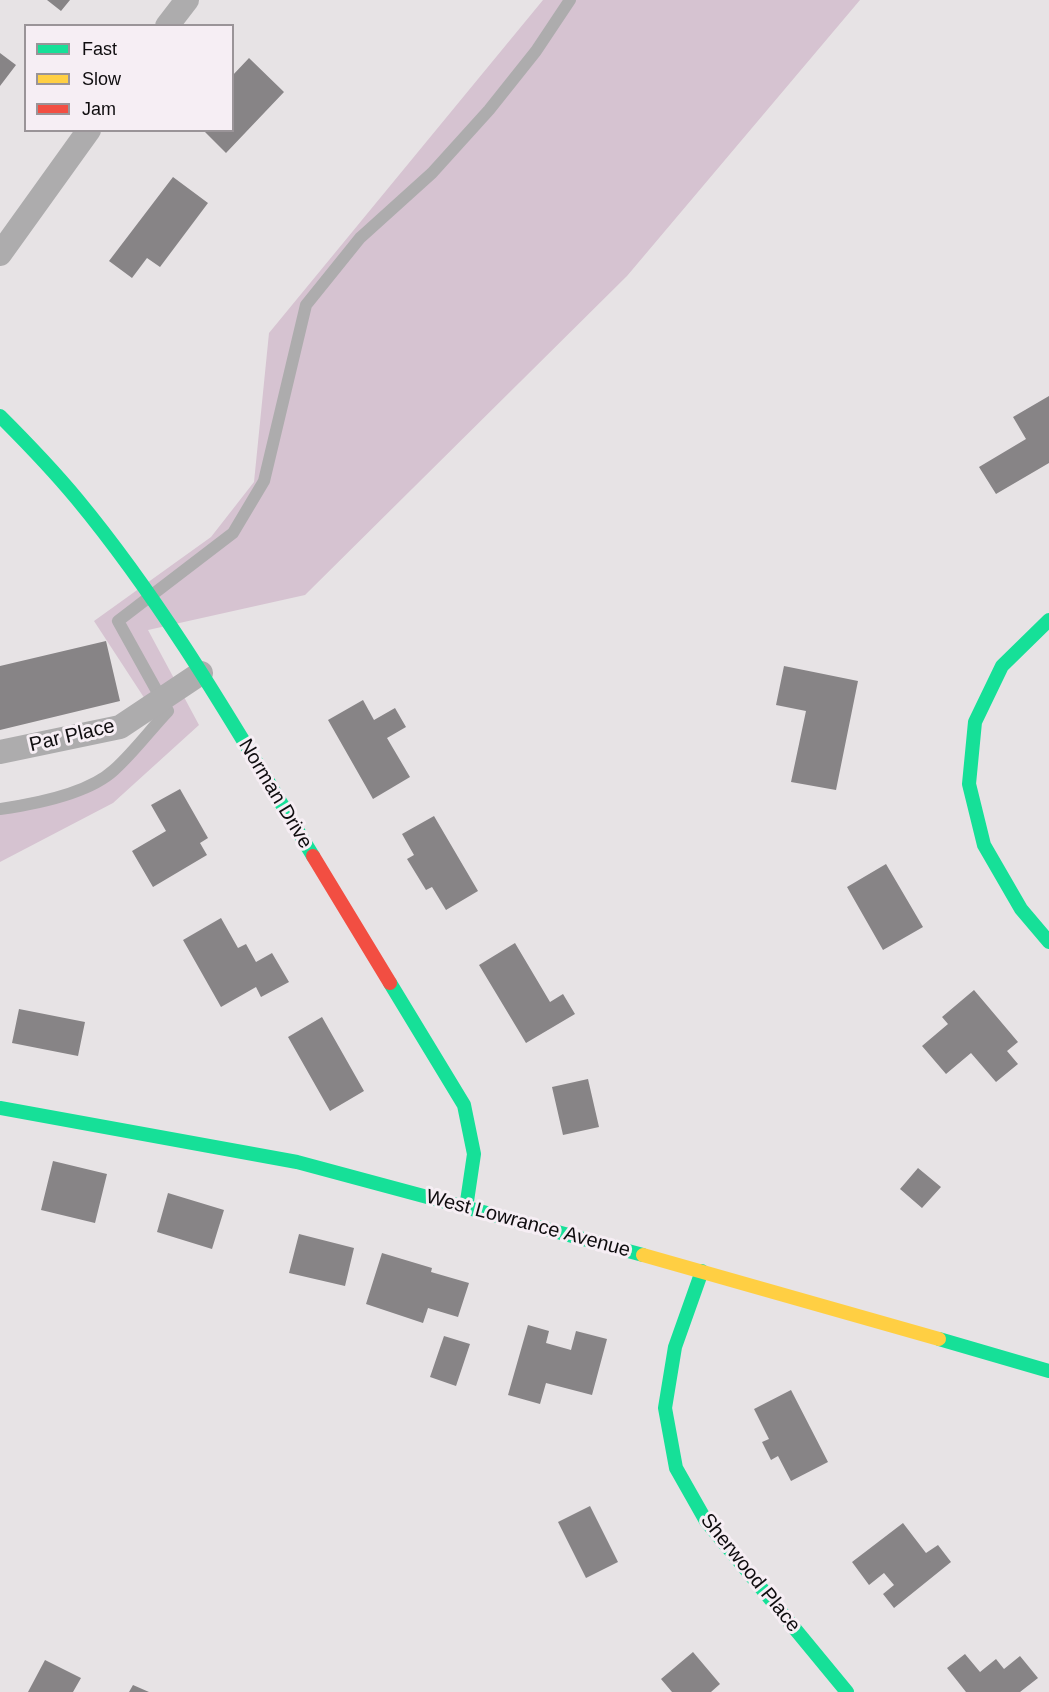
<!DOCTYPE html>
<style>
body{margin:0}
#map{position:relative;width:1049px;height:1692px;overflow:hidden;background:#e7e3e5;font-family:Arial,sans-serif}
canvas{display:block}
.legend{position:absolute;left:24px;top:24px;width:210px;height:108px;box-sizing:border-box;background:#f6eef4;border:2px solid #9a9498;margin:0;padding:8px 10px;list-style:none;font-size:18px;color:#0f0d0f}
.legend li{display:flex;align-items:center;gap:12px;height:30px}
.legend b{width:30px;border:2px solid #9a9498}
</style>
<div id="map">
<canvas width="1049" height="1692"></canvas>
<ul class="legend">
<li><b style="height:8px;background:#16e098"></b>Fast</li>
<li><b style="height:8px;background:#ffcf43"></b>Slow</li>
<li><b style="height:8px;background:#f24e42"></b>Jam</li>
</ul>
</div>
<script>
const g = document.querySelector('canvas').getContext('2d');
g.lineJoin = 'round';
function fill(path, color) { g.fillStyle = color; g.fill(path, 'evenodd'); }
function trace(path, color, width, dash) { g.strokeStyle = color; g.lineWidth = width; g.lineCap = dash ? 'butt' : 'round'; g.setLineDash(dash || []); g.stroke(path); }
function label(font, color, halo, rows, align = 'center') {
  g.font = font + ' Arial,sans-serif'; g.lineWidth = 6; g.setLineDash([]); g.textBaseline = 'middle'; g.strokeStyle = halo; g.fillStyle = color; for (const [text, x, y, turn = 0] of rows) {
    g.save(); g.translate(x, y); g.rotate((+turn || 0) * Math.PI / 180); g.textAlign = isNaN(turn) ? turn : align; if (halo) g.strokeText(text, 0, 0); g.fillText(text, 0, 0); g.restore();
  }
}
fill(new Path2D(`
 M543 0H860L627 276 305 595 148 630 199 725 113 803 0 862V804L101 784 158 719 94 621 211 537 254 482 269 333Z`), '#d6c3d1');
fill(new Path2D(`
 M47 0H70L61 11Z
 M0 53 16 65 0 86Z
 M249 58 284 92 226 153 203 130H232V76Z
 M173 177 208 203 160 267 147 258 132 278 109 261Z
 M1049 396V463L996 494 979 467 1026 439 1013 417Z
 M106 641 120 701 0 730V666Z
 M784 666 858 681 836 790 791 782 806 711 776 705Z
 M363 700 374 720 395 708 406 727 387 738 410 777 373 799 328 720Z
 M180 789 208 838 200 843 207 855 153 887 132 851 166 831 151 805Z
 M434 816 478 891 446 910 432 887 426 890 407 859 414 855 402 834Z
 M886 864 923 927 883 950 847 887Z
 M221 918 238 948 246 944 256 962 272 953 289 982 261 997 256 987 221 1007 183 940Z
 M515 943 550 1002 563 994 575 1014 526 1043 479 965Z
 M974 990 1018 1042 1007 1051 1018 1064 996 1082 971 1053 946 1074 922 1046 948 1024 942 1017Z
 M19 1009 85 1022 78 1056 12 1043Z
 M322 1017 364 1091 330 1111 288 1037Z
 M588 1079 599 1127 563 1135 552 1087Z
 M53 1161 107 1174 95 1223 41 1210Z
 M918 1168 941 1187 922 1208 900 1189Z
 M168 1193 224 1210 212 1249 157 1232Z
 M299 1234 354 1248 345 1286 289 1273Z
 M382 1253 432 1268 431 1272 469 1283 458 1317 428 1308 423 1323 366 1304Z
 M528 1325 549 1331 546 1343 571 1350 576 1331 607 1339 592 1395 546 1383 540 1404 508 1395Z
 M444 1336 470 1344 456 1386 430 1377Z
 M791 1390 828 1462 791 1481 778 1456 771 1460 762 1442 769 1439 754 1409Z
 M590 1506 618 1562 586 1578 558 1522Z
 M903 1523 926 1553 938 1545 951 1562 894 1608 883 1594 894 1585 884 1573 869 1585 852 1562Z
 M693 1652 720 1684 711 1692H672L661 1679Z
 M965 1654 980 1672 996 1659 1004 1669 1020 1656 1038 1678 1020 1692H966L947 1668Z
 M45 1660 81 1678 73 1692H28Z
 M133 1685 149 1692H129Z`), '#878486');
trace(new Path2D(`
 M0 809C35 804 88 794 114 770 134 752 150 730 168 711L118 621 233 533 264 481 306 305 360 238 432 173 489 110 536 51 570 0`), '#adacad', 12);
trace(new Path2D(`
 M167 26 187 0
 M0 254 89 130
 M0 752 120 727 201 673`), '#adacad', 24);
trace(new Path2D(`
 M0 416C27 443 53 470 77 499 168 609 239 734 313 856
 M1049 620 1002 666 975 722 969 784 984 845 1021 909 1049 942
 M390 983 464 1105 474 1154 466 1208
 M0 1108 297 1162 643 1255
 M702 1271 675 1347 665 1408 676 1468 706 1521 847 1692
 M939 1339 1049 1371`), '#16e098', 14);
trace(new Path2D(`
 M643 1255 939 1339`), '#ffcf43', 14);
trace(new Path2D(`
 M313 856 390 983`), '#f24e42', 14);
label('20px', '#0f0d0f', '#f6eef4', [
 ["Par Place",72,736,-13],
 ["Norman Drive",275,794,59],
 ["West Lowrance Avenue",528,1224,15],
 ["Sherwood Place",750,1573,51]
]);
</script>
